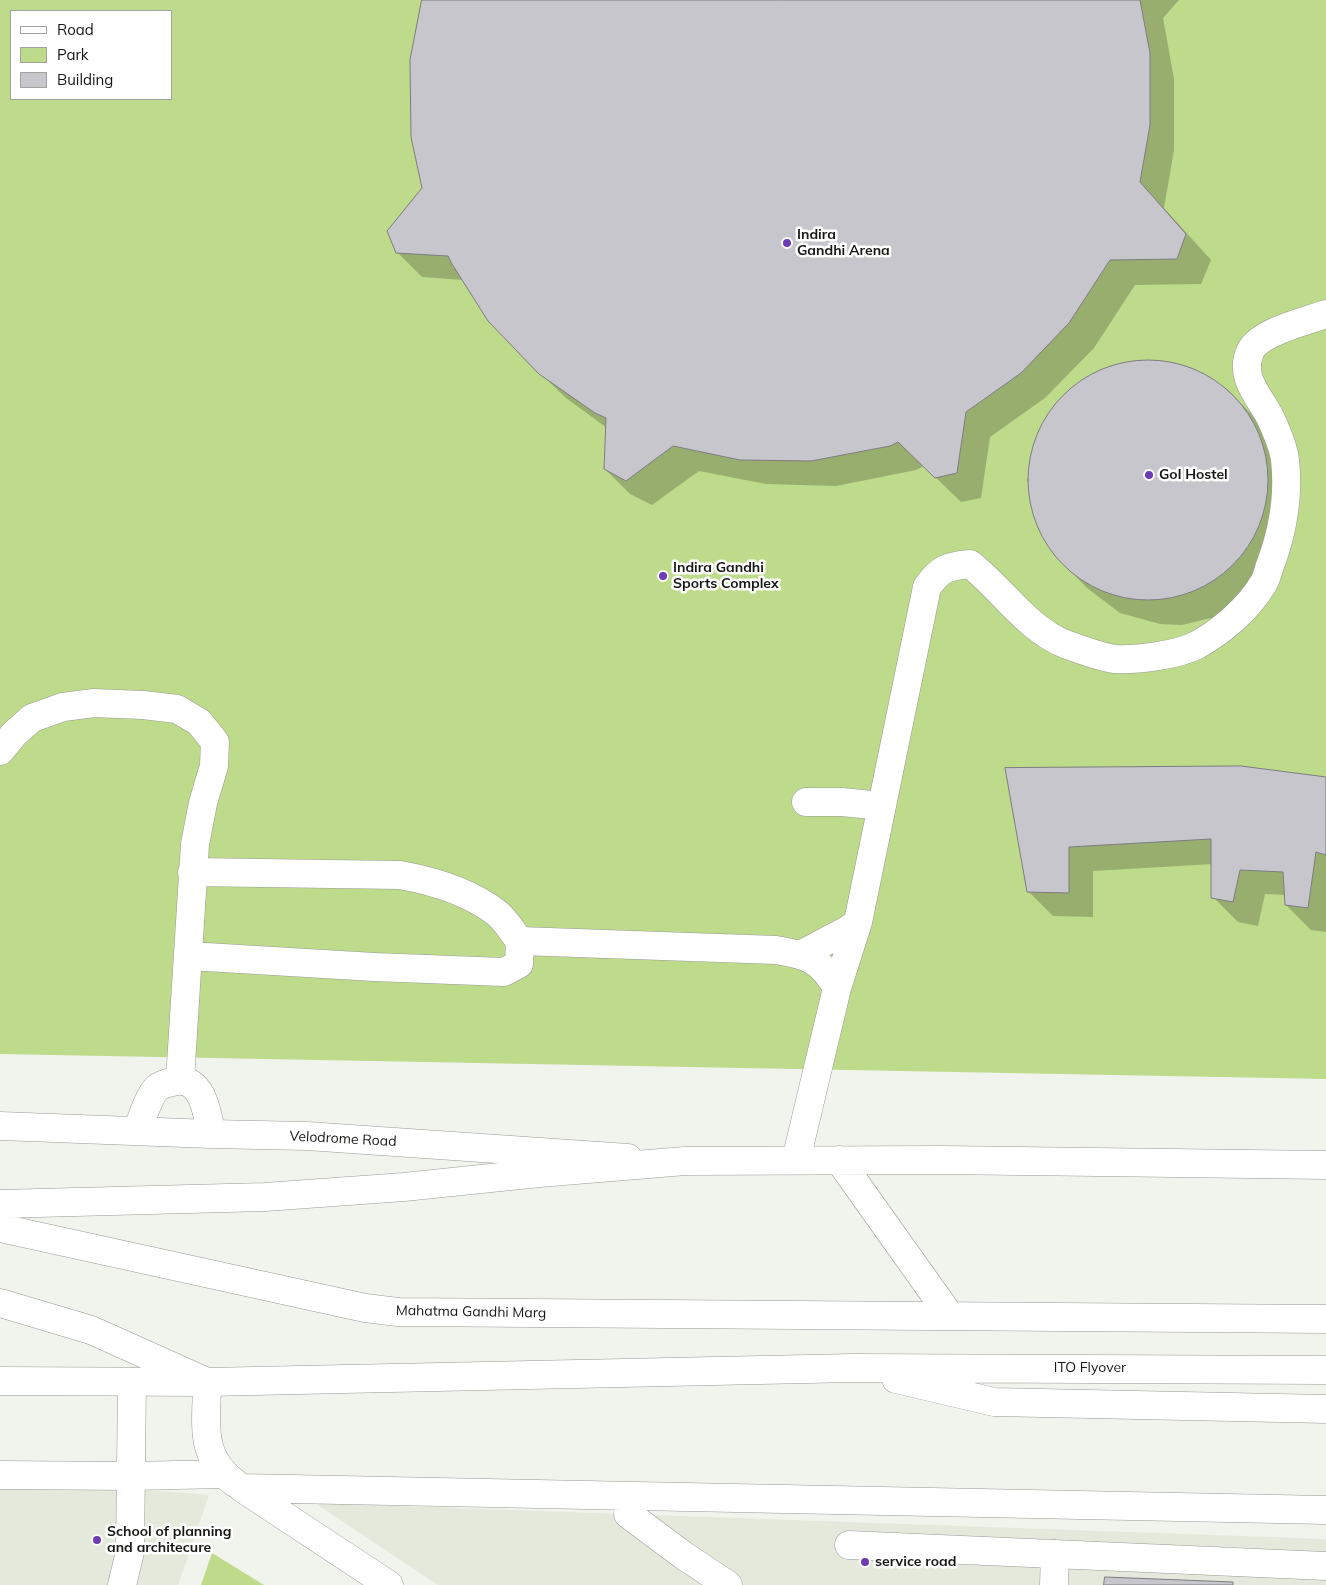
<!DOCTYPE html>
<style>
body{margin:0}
#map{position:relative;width:1326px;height:1585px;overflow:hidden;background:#f1f3ed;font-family:Mulish,sans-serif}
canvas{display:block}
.legend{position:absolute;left:10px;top:10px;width:162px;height:90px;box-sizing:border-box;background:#fff;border:1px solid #a2a2a1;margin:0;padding:6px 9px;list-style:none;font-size:15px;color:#171715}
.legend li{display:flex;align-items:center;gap:10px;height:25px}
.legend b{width:25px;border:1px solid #a2a2a1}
</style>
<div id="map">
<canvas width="1326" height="1585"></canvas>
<ul class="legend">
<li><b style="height:6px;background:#fff"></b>Road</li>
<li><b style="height:14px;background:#beda8b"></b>Park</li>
<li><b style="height:14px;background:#c7c6cc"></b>Building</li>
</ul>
</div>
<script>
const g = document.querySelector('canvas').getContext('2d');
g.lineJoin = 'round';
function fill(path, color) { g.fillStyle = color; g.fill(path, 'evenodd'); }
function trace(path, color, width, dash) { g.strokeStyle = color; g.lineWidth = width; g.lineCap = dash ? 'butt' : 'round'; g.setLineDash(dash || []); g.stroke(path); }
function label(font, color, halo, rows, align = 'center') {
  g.font = font + ' Mulish,sans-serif'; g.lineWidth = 5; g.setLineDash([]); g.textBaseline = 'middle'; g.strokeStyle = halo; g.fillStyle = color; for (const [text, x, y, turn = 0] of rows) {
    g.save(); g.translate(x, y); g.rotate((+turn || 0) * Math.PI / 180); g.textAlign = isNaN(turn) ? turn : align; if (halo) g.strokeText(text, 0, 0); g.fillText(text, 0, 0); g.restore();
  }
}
fill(new Path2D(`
 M0 1478 209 1495 178 1585H0Z
 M315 1503 1326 1539V1585H438Z`), '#e4e9dc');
fill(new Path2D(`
 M0 0H1326V1079L0 1054ZM11 11H171V99H11Z
 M212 1553 264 1585H201Z`), '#beda8b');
fill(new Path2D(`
 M423 0H1179L1163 18 1174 79V150L1164 208 1211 260 1201 284 1135 285 1094 348 1045 398 990 437 981 498 961 502 924 466 916 470 836 486 766 484 699 471 652 505 630 494 605 469 607 428 566 398 540 373 463 280 422 277 397 252 423 189Z
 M1147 360 1192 368 1227 389 1252 415 1279 447 1291 528 1223 615 1182 625 1160 624 1120 613 1087 588 1062 562 1039 527 1029 489 1034 447 1052 409 1070 389 1106 368Z
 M1007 769 1326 778V932L1311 930 1286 905V895L1265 894 1258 926 1238 922 1213 897V864L1093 871V917L1053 916 1028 891Z`), '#0003');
const building = new Path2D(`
 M422 0H1140L1150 53V125L1140 182 1186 234 1177 259 1110 260 1069 323 1021 373 966 412 957 473 935 478 898 442 890 446 811 461 740 460 673 446 626 481 604 469 606 418 595 413 539 374 488 321 452 264 448 256 396 253 387 231 422 188 411 137 410 60Z
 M1028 480a120 120 0 1 1 240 0a120 120 0 1 1-240 0Z
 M1241 766 1326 777V855L1316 852 1308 908 1285 905 1283 872 1240 870 1233 902 1211 898V839L1069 847V893L1027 892 1005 768Z
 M1105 1577 1233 1582V1585H1104Z`);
fill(building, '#c7c6cc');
trace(building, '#7e7d82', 1);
const minor = new Path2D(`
 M0 751 14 734 32 718 63 707 94 703 143 705 177 709 199 722 215 742 214 766 203 803 195 844 180 1080
 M806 802H842L881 806
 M192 872 400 875C433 881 471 892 498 914 506 921 513 933 520 941
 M802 954 849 929 858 922
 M189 956 374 967 504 972 519 964 520 941 776 950C807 955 821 959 837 988
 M0 1126 211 1134 307 1136 628 1158
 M137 1131C142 1119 148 1097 157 1088 161 1085 167 1083 172 1082 202 1073 208 1114 211 1134
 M796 1160 837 988 858 922 927 587C940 569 947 566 970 564 1001 588 1027 629 1065 644 1076 648 1104 658 1115 659 1137 660 1178 655 1197 645 1222 631 1248 609 1263 584 1267 578 1268 570 1271 563 1283 530 1289 495 1285 460 1284 449 1275 427 1270 417 1259 396 1239 377 1250 352 1258 332 1307 321 1326 314
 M207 1382C207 1422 198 1456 235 1483
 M0 1475 131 1476 223 1474
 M628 1514 683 1555 728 1585
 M849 1545 1326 1566
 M122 1585 130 1552 132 1382
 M389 1585 242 1488 1326 1510
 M1054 1585 1055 1554`);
const major = new Path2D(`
 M0 1381 207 1382`);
const highway = new Path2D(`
 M839 1160 950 1316
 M0 1204 265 1197 404 1187 539 1173 685 1161 942 1160 1326 1165
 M0 1228 365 1308 398 1312 1326 1319
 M0 1303 91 1330 207 1382 853 1368 1326 1370
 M896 1379 994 1402 1326 1409`);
trace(minor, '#989b95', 29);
trace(major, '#989b95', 29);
trace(highway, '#989b95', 29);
trace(minor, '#fff', 28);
trace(major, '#fff', 28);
trace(highway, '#fff', 28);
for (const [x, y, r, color] of [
 [787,243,5,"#6d3cb3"],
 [1149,475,5,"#6d3cb3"],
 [663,576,5,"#6d3cb3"],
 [97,1540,5,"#6d3cb3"],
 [865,1562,5,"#6d3cb3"]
]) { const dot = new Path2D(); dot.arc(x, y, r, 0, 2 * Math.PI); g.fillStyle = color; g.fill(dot); trace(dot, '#fff', 2); }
label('bold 14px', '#171715', '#fff', [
 ["Indira",797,235],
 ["Gandhi Arena",797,251],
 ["Gol Hostel",1159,475],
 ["Indira Gandhi",673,568],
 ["Sports Complex",673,584],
 ["School of planning",107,1532],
 ["and architecure",107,1548],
 ["service road",875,1562]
], 'left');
label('14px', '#171715', '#fff', [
 ["Velodrome Road",343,1139,3],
 ["Mahatma Gandhi Marg",471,1312,1],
 ["ITO Flyover",1090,1368]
]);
</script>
